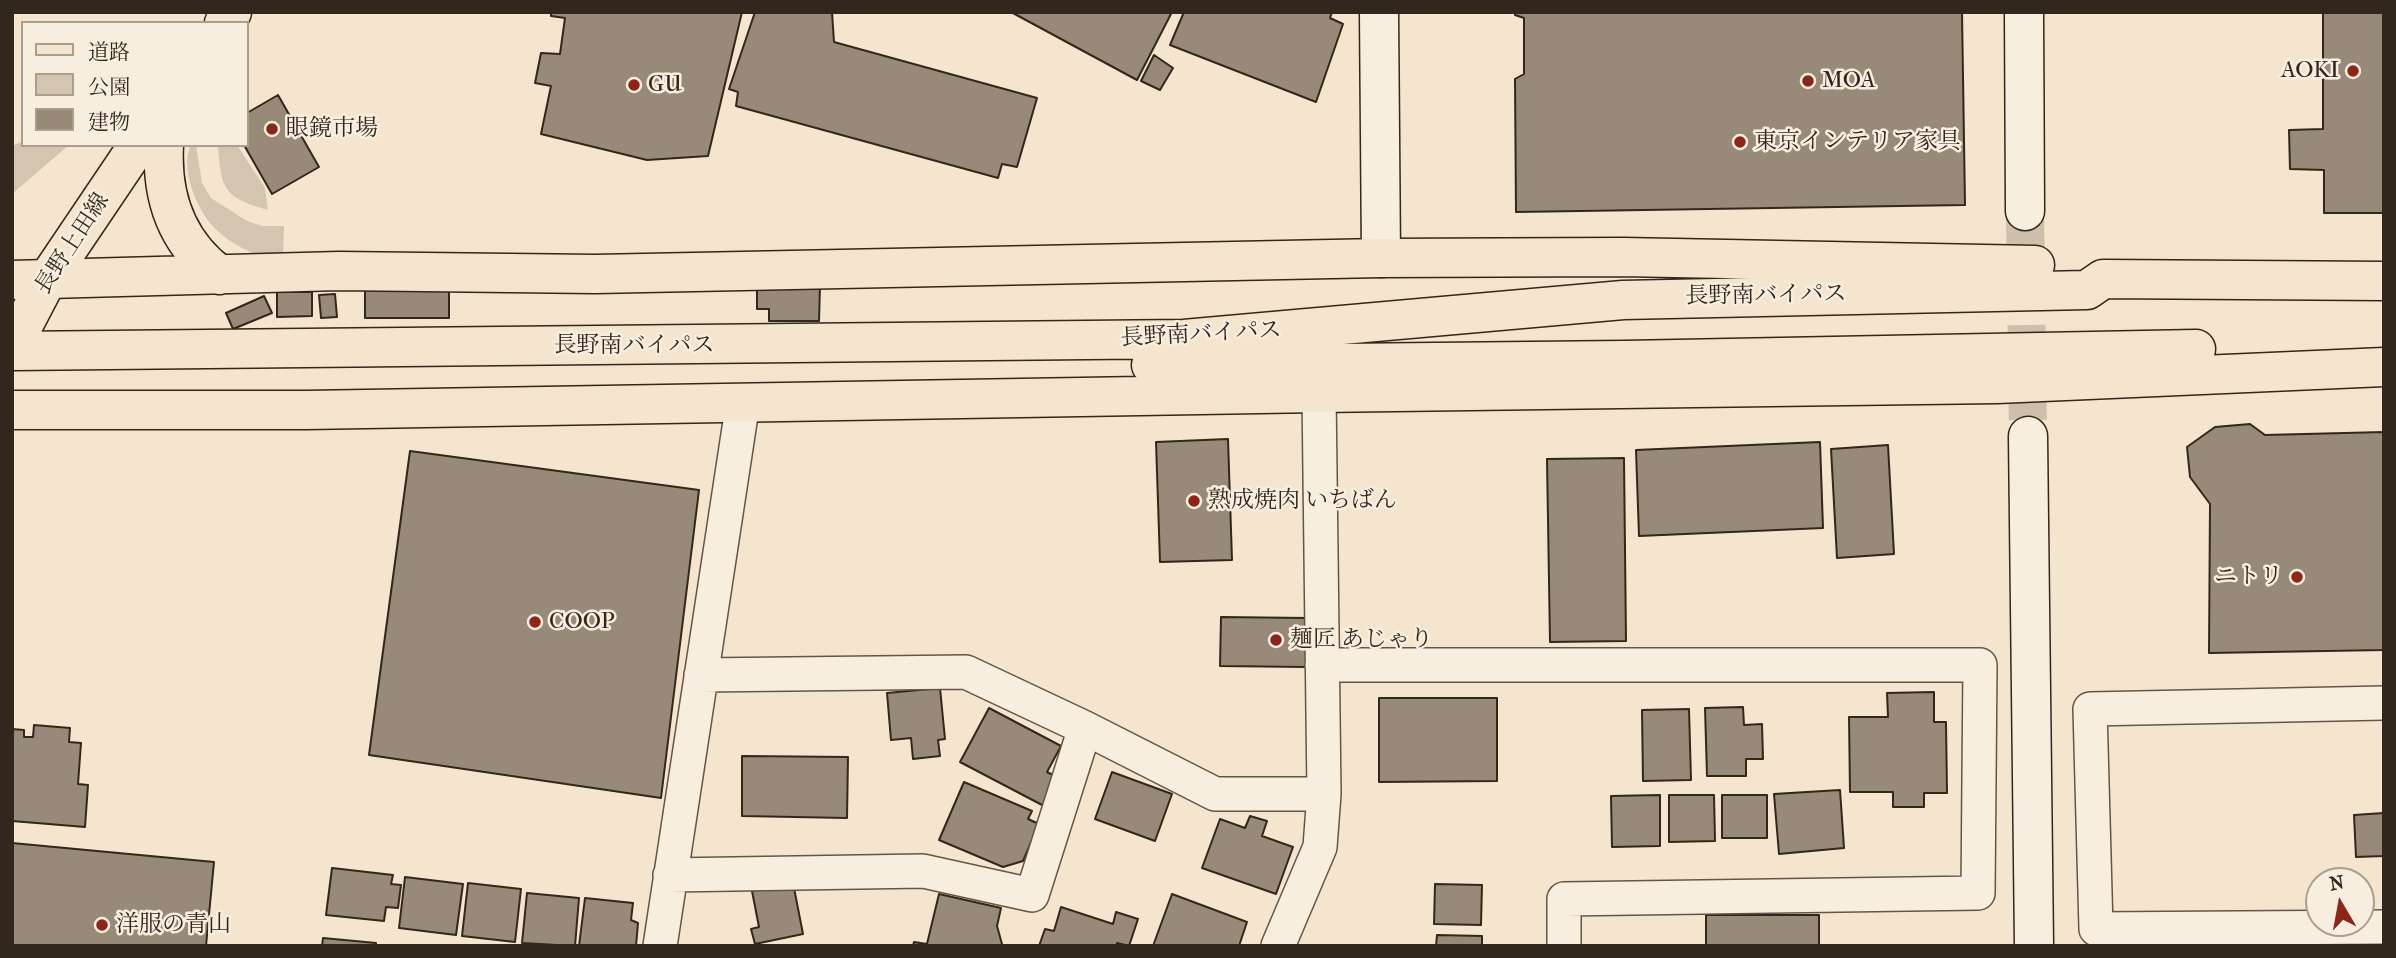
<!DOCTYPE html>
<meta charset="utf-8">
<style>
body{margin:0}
#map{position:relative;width:2396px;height:958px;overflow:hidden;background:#f5e5ce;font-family:"IM FELL French Canon","Noto Serif JP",serif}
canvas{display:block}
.frame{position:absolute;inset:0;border:14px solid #32271c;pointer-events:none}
.legend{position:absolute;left:21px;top:21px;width:228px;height:126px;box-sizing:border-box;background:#f8eedf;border:2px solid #a99e91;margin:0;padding:9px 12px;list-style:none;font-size:21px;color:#32271c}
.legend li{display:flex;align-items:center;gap:14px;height:35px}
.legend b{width:35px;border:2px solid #a99e91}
.north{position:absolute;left:2305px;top:867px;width:70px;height:70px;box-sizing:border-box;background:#f8eedf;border:2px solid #a99e91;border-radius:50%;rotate:350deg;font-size:19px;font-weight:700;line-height:28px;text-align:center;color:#32271c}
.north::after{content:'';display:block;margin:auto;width:24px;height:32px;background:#8f2418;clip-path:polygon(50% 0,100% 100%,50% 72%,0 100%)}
</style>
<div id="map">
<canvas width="2396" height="958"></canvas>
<div class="frame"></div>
<ul class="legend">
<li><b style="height:9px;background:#f5e5ce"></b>道路</li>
<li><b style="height:19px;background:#d4c5b0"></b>公園</li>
<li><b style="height:19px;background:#978a79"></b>建物</li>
</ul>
<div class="north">N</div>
</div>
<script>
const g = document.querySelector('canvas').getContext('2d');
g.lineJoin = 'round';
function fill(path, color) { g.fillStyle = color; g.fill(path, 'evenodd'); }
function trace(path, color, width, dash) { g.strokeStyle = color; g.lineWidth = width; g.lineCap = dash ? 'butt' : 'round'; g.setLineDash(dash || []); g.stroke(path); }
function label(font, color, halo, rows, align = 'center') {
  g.font = font + ' "IM FELL French Canon","Noto Serif JP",serif'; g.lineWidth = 5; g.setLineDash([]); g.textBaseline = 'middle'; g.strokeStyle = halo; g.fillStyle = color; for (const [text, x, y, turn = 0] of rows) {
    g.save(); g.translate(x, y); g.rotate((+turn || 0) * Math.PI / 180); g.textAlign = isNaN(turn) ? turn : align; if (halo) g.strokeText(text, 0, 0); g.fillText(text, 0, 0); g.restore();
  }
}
fill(new Path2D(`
 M23 141V145H69L12 194V146Z
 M191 145H196L202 183 211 198 247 221 262 226H284L283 256C275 255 264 256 256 254 240 249 220 235 210 223 195 204 180 167 191 145Z
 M218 145H237L265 188 268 210C224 197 221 190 218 145Z`), '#d4c5b0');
const building = new Path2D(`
 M551 12H742L708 156 647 160 541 134 551 86 535 83 541 53 560 54 565 18 551 16Z
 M755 12H832L834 42 1037 98 1017 167 1002 164 998 178 736 106 738 92 729 89Z
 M1011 12H1172L1137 80Z
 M1184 12H1332L1330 18 1343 24 1316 102 1170 45Z
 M1515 12H1962L1965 205 1516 212 1515 79 1524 74V18L1515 15Z
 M2323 12H2384V213H2324V170L2290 169 2289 130 2323 129Z
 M1154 55 1173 68 1160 90 1141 81Z
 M278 95 319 167 272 194 244 145H247V113Z
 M757 286H820L819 321H769V309H757Z
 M365 290 449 291V318H365Z
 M277 292H312V316L277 317Z
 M335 294 337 317 321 318 319 295Z
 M264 296 272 313 233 329 226 313Z
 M2250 424 2265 435 2384 432V650L2209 653 2210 504 2190 477 2187 447 2215 427Z
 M1228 439 1232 560 1160 562 1156 442Z
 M1820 442 1823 528 1639 536 1636 450Z
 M1888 445 1894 554 1837 558 1831 449Z
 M410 451 699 490 661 798 369 755Z
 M1624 458 1626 641 1550 642 1547 459Z
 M1221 617 1307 618 1306 667 1220 666Z
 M940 688 945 739 938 740 940 756 913 759 911 738 891 740 887 693Z
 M1934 692V722H1946L1947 793H1924V807H1893V792H1850L1849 717H1888L1887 693Z
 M1379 698H1497V781L1379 782Z
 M1743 707 1744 725 1762 724 1763 759H1746V776H1707L1705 708Z
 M989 708 1061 746 1047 772 1059 778 1044 806 960 762Z
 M1689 709 1691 780 1643 781 1642 710Z
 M34 725 70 728 69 742 81 743 78 784 88 785 85 827 12 821V729L24 730V737H33Z
 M742 756 848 757 847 818 742 816Z
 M1112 772 1172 794 1155 841 1095 819Z
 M964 782 1032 811 1028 819 1039 824 1023 861 1003 867 939 840Z
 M1840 790 1844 848 1779 854 1774 794Z
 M1660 795V846L1612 847 1611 796Z
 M1669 795H1714L1715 841 1669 842Z
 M1722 795H1767V838H1722Z
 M2384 813V856L2356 857 2354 815Z
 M1250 816 1267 821 1262 836 1293 847 1276 894 1202 868 1220 819 1245 828Z
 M12 843 214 862 206 946H12Z
 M332 868 393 875 391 884 401 885 398 908 386 907 384 921 326 915Z
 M405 877 463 884 456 935 399 928Z
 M468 883 521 889 515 942 462 936Z
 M793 883 803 934 755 944 751 929 759 927 752 891Z
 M1435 884 1482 885 1481 925 1434 924Z
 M527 893 579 898 575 946 522 943Z
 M939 894 1001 908 997 926 1002 944 1000 946H913L914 942 927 944Z
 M1172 894 1247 922 1239 946H1153Z
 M585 898 633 903 631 920 638 923 636 946H579Z
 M1061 907 1113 924 1116 912 1138 919 1129 946 1117 943 1116 946H1039L1045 929 1054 931Z
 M1706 915H1819V946H1706Z
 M1437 935 1482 936V946H1436Z
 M323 938 376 943V946H322Z`);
fill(building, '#978a79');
trace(building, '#32271c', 2);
trace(new Path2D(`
 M2025 211 2028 436`), '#cebfaa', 38, [38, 19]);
const street = new Path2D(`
 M1322 665H1980L1978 893 1564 899V946
 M701 675 966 672 1085 728 1215 794H1324
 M2384 703 2090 709 2096 929 2384 927
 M670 875 923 871 1032 895 1085 728
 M660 946 743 402
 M1278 946 1320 847 1324 794 1319 393`);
const secondary = new Path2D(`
 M1379 12 1381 258
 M2024 12 2025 211
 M2028 436 2034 946`);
const primary = new Path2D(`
 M224 23 232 12
 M12 347 47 280 138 145`);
const highway = new Path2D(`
 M164 145C161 198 177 243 220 275
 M12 280 339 271 595 274 1381 258 1623 257 2035 265
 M12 351 1184 339 1623 300 2087 290 2103 279 2384 281
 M1151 365 1625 360 2196 349
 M12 410H306L1319 393 1997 384 2384 367`);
trace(street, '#635648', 36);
trace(secondary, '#32271c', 41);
trace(primary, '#32271c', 41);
trace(highway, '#32271c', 41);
trace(street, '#f8eedf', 33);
trace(secondary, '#f8eedf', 38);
trace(primary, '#f5e5ce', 38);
trace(highway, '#f5e5ce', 38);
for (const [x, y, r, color] of [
 [2353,71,7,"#8f2418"],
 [1808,81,7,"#8f2418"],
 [634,85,7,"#8f2418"],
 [272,129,7,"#8f2418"],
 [1740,142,7,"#8f2418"],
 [1194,501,7,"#8f2418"],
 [2297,577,7,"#8f2418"],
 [535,622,7,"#8f2418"],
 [1276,640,7,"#8f2418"],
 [102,925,7,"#8f2418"]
]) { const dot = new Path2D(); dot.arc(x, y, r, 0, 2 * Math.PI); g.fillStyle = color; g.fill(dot); trace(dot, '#f8eedf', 2.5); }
label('23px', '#32271c', '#f8eedf', [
 ["AOKI",2339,71,"right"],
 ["MOA",1822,81],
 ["GU",648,85],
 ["眼鏡市場",286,129],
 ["東京インテリア家具",1754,142],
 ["熟成焼肉 いちばん",1208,501],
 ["ニトリ",2283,577,"right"],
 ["COOP",549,622],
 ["麺匠 あじゃり",1290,640],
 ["洋服の青山",116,925]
], 'left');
label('23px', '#32271c', '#f8eedf', [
 ["長野上田線",73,244,-57],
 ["長野南バイパス",1766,296,-1],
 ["長野南バイパス",1201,335,-3],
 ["長野南バイパス",634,346]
]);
</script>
